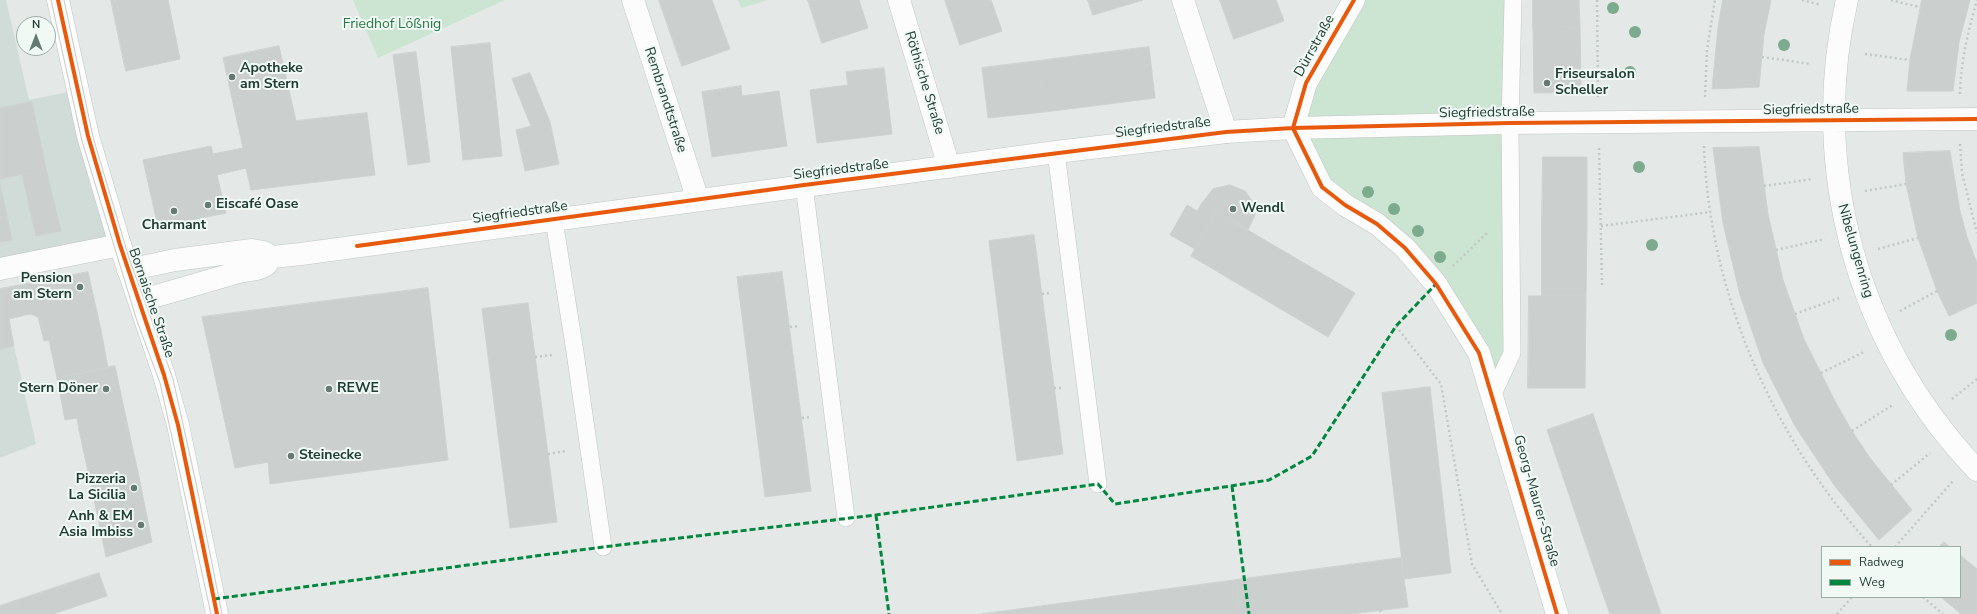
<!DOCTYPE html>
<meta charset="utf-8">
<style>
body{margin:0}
#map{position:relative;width:1977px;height:614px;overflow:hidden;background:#e4e9e7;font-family:"Nunito Sans",sans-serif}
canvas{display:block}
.legend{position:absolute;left:1821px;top:546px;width:140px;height:52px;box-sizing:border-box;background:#f1f9f5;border:1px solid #9daea8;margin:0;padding:5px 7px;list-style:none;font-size:12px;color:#203e35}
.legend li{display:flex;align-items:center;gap:8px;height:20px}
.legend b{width:20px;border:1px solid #9daea8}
.north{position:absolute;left:16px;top:16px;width:40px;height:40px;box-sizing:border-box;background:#f1f9f5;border:1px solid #9daea8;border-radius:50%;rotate:0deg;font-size:11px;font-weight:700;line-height:16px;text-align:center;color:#203e35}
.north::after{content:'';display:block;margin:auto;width:14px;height:18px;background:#657a73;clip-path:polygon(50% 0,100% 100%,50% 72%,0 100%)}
</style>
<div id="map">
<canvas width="1977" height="614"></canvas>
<ul class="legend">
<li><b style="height:5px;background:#e8590c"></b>Radweg</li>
<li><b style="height:5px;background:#00873e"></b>Weg</li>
</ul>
<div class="north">N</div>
</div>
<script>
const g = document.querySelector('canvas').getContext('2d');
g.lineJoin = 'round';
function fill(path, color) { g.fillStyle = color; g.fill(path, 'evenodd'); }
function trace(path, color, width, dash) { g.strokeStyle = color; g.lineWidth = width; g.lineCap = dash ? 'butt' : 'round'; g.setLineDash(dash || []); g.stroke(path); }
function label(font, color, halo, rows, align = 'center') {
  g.font = font + ' "Nunito Sans",sans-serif'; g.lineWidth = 4; g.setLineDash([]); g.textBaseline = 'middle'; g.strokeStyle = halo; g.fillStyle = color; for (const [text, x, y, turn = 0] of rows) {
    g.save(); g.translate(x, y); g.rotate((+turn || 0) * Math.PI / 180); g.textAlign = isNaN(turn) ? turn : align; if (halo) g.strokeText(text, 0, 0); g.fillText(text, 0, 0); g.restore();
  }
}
fill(new Path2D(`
 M0 0H6L29 100 78 90 120 245 0 269Z
 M14 346 36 444 0 458V349Z`), '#d1dbd7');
fill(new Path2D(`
 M353 0H505L378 58Z
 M738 0H768L741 8Z
 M1354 0H1513L1512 353 1493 394 1436 284 1345 205 1293 128Z`), '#cce4d2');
const building = new Path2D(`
 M111 0H168L180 59 126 71Z
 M659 0H712L730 49 682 66Z
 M808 0H859L868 28 822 43Z
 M945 0H991L1002 31 960 45Z
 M1088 0H1143L1093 15Z
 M1220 0H1276L1284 21 1234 39Z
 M1533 0H1579L1580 27 1533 28Z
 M1723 0H1771L1764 34 1759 87 1712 89 1718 28Z
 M1922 0H1970L1959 42 1953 91H1907L1910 60Z
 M1580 27 1581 92 1534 93 1533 28Z
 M490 43 502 156 463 160 451 47Z
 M279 46 296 121 251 190 246 168 217 175 226 213 158 227 143 160 211 146 213 154 243 148 223 58Z
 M1149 47 1155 98 1100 105 1093 54Z
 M416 52 430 162 408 165 393 55Z
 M1093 54 1100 105 1044 112 1038 61Z
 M1038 61 1044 112 988 118 982 68Z
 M884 68 892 134 817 143 810 90 848 85 846 72Z
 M530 73 550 122 559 164 525 171 516 130 531 126 512 79Z
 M741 86 742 96 779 91 787 146 712 157 702 92Z
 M32 102 46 169 0 179V108Z
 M367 113 375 175 251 190 296 121Z
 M1759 147 1768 214 1783 280 1804 339 1836 403 1852 431 1870 458 1912 510 1879 540 1834 485 1795 426 1763 363 1740 295 1723 223 1713 148Z
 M1950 151 1960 211 1967 237 1977 263V303L1949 316 1937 291 1918 238 1906 184 1903 153Z
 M1543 157H1587V227L1542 226Z
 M46 169 61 231 36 236 22 174Z
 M0 184 12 240 0 242Z
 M1230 185 1245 191 1254 203 1255 215 1248 230 1202 203 1213 189Z
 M1202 203 1217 212 1195 249 1170 235 1187 205 1197 211Z
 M1217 212 1355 293 1328 337 1191 256Z
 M1542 226 1587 227 1586 296H1542Z
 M1034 235 1063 454 1017 461 989 241Z
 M88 272 101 330 44 341 38 317 31 314 25 315 21 285Z
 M782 272 811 491 765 497 737 277Z
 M21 285 25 315 9 319 14 346 0 349V289Z
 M428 288 448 460 270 484 268 462 235 468 202 317Z
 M1529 296H1586L1585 388H1528Z
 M528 303 557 522 510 528 482 309Z
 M101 330 108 368 57 378 49 340Z
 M115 366 126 418 79 430 77 418 65 420 57 378Z
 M1430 387 1451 573 1404 579 1382 393Z
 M1593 414 1661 614H1610L1600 586 1547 430Z
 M126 418 138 472 91 485 79 430Z
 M138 472 152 542 106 557 91 485Z
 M1944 542 1950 547H1939Z
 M1960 555 1977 569V614H1961L1941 597H1960Z
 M1401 558 1408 607 1351 614H1240L1236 580Z
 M99 573 107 596 53 614H0V606Z
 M1236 580 1240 614H982Z`);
fill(building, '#cbd0ce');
trace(building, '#ccd2d0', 1);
const lane = new Path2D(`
 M1056 152 1098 484
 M804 185 846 518
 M554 220 575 352 603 547
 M1493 394 1512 353 1510 123 1513 0`);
const street = new Path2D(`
 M899 0 949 167
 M1183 0 1226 132
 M1847 0C1808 167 1858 347 1977 470
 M0 269 120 245
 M1557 614 1479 353 1436 284 1405 248 1377 224 1345 205 1322 187 1293 128 1510 123 1977 119`);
const secondary = new Path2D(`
 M58 0 88 136 120 245 164 375 178 425 217 614
 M633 0 698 200
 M128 270 175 260 252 250 264 252 272 257 301 254 1056 152 1226 132 1293 128 1306 83 1354 0
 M139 301 239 272 257 269 266 265 272 257`);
trace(lane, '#c1c6c4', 18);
trace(street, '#c1c6c4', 23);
trace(secondary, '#bfc7c4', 23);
trace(new Path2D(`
 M1597 0 1598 97
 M1802 0 1821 5
 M1891 0 1919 7
 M1865 54 1910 60
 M1762 57 1811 64
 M1960 94C1961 61 1968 31 1977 0
 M1705 97 1707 50 1715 0
 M1960 144 1962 173 1977 233
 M1704 146C1709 293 1773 439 1872 547
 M1599 148 1602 285
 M1764 186 1813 179
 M1865 191 1906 184
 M1601 226 1711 212
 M1878 249 1918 238
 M1776 250 1825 239
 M1453 266 1488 232
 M1042 294 1051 293
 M1900 311 1937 291
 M1795 314 1842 297
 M1396 326 1441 384 1472 564 1502 614
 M790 327 799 326
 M535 357 552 355
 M1821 373 1866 351
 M1054 388H1062
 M1952 399 1977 379
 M802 418 811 417
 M1852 431 1894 404
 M548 454 566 451
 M1891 485 1930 453
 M1895 547 1953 481
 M1923 597 1943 614
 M1380 610 1381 614
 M1837 614 1852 597`), '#c0cac5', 2.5, [2, 3]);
trace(lane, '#fbfcfb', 17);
trace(street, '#fbfcfb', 22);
trace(secondary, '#fbfcfb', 22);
trace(new Path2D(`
 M51 0 82 141 137 321 160 383 211 614
 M64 0 93 137 129 258 173 379 196 483 222 614`), '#c6cbc9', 1);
trace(new Path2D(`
 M1232 486 1249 614
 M876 515 889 614
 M214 599 603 547 876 515 1098 484 1115 504 1269 480 1312 456 1396 326 1436 284`), '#00873e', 3, [6, 3]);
trace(new Path2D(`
 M58 0 88 136 120 245 164 375 178 425 217 614
 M1293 128 1322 187 1345 205 1377 224 1405 248 1436 284 1479 353 1557 614
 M1293 128 1306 83 1354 0
 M357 246 804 185 1226 132 1293 128 1510 123 1977 119`), '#e8590c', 4);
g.fillStyle = '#7cab8d';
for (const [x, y] of [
 [1613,8],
 [1635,32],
 [1784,45],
 [1630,72],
 [1639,167],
 [1368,192],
 [1394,209],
 [1418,231],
 [1652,245],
 [1440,257],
 [1951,335]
]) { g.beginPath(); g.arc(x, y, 6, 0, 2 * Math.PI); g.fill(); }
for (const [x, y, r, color] of [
 [232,77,4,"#657a73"],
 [1547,83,4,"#657a73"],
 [208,205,4,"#657a73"],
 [1233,209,4,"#657a73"],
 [174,211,4,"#657a73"],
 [80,287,4,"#657a73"],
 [106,389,4,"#657a73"],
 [329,389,4,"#657a73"],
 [291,456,4,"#657a73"],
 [134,488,4,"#657a73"],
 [141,525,4,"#657a73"]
]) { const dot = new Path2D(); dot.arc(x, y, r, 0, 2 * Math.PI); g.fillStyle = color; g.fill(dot); trace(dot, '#f1f9f5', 1.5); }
label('14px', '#277844', '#f1f9f5', [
 ["Friedhof Lößnig",392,25]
]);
label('14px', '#203e35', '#f1f9f5', [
 ["Dürrstraße",1315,46,-61],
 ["Röthische Straße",924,83,73],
 ["Rembrandtstraße",665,100,72],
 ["Siegfriedstraße",1811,110,-1],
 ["Siegfriedstraße",1487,113,-1],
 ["Siegfriedstraße",1163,128,-7],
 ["Siegfriedstraße",841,170,-7],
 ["Siegfriedstraße",520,213,-8],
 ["Nibelungenring",1855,251,74],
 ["Bornaische Straße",151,303,71],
 ["Georg-Maurer-Straße",1536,501,74]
]);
label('bold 14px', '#203e35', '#f1f9f5', [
 ["Apotheke",240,69],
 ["am Stern",240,85],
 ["Friseursalon",1555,75],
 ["Scheller",1555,91],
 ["Eiscafé Oase",216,205],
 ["Wendl",1241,209],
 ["Charmant",174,226,"center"],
 ["Pension",72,279,"right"],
 ["am Stern",72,295,"right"],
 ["Stern Döner",98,389,"right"],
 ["REWE",337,389],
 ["Steinecke",299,456],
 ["Pizzeria",126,480,"right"],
 ["La Sicilia",126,496,"right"],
 ["Anh & EM",133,517,"right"],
 ["Asia Imbiss",133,533,"right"]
], 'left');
</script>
